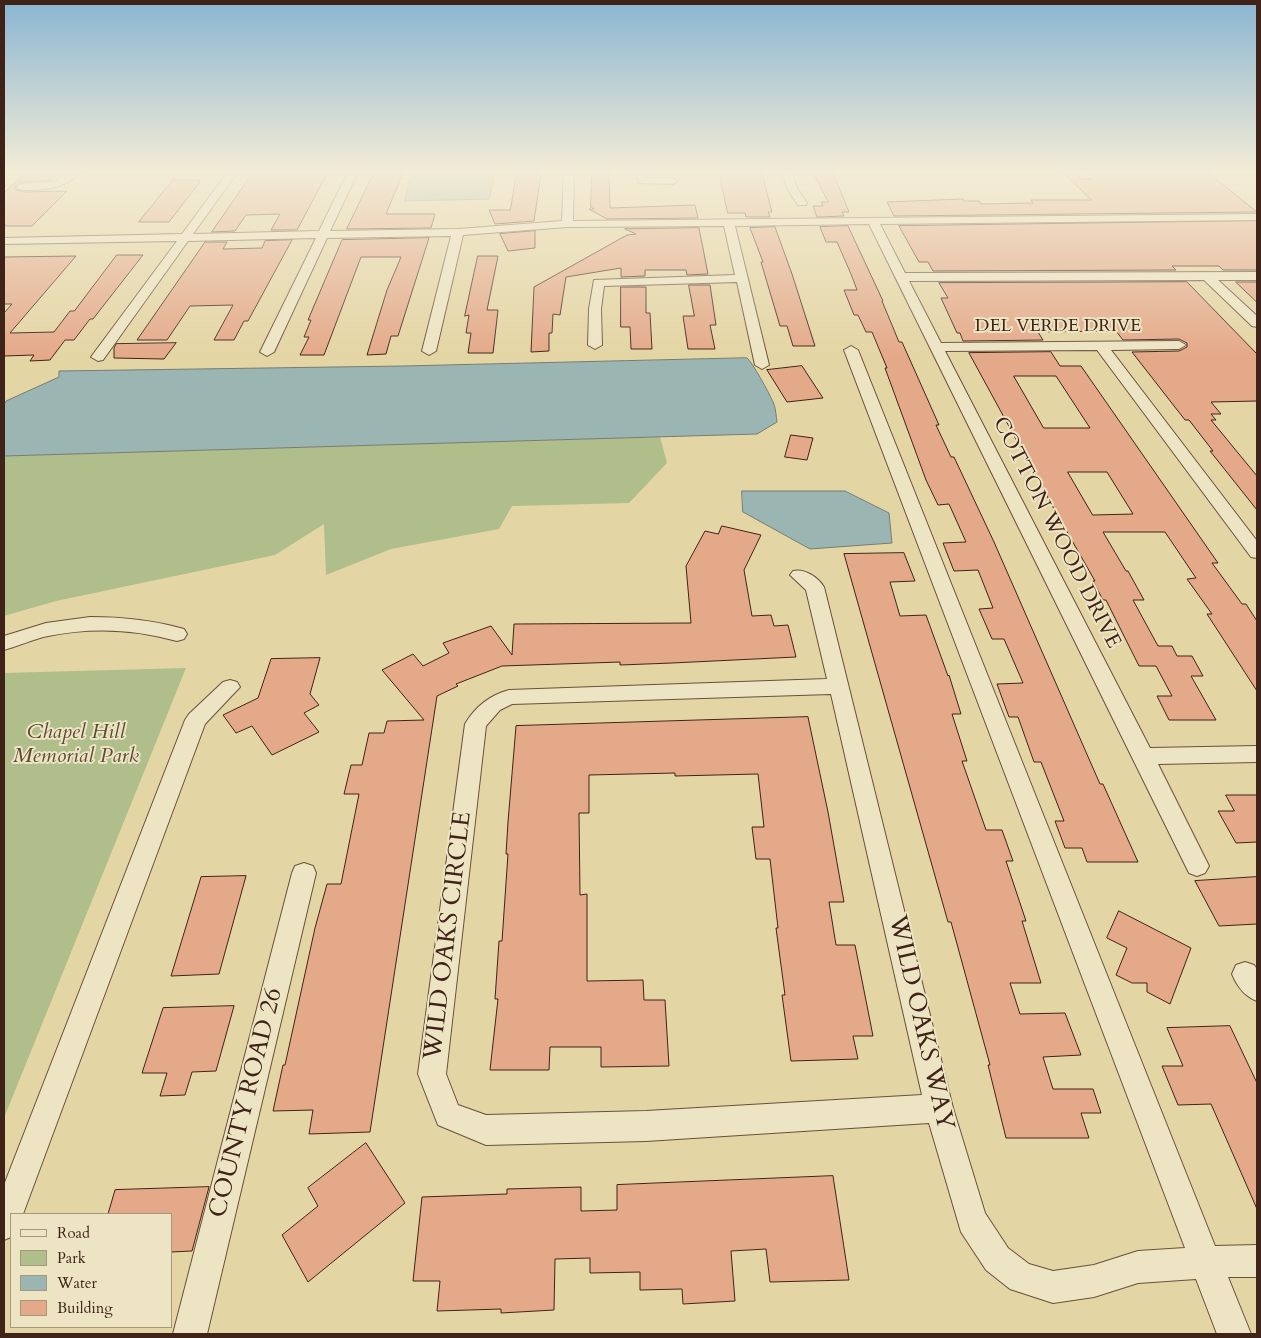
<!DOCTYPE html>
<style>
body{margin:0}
#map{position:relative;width:1261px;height:1338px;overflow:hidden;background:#e4d5a4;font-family:Cardo,serif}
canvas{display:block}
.frame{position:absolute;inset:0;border:5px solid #402318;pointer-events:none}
.legend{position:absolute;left:10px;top:1213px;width:162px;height:115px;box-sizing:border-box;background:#ede4c4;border:1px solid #a8977f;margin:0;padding:6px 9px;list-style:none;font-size:15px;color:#402318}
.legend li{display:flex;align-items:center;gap:10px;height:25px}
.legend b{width:25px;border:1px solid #a8977f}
</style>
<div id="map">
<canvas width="1261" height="1338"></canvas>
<div class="frame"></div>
<ul class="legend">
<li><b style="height:6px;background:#ede4c4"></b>Road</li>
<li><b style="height:14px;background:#afbe8a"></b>Park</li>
<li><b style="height:14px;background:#9bb6b2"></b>Water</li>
<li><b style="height:14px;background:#e4a989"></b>Building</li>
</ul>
</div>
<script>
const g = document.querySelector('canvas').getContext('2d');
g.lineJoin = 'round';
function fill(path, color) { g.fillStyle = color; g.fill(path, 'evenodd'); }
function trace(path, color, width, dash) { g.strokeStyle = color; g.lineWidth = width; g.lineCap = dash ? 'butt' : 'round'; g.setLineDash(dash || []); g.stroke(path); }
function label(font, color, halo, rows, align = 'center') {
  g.font = font + ' Cardo,serif'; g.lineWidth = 4; g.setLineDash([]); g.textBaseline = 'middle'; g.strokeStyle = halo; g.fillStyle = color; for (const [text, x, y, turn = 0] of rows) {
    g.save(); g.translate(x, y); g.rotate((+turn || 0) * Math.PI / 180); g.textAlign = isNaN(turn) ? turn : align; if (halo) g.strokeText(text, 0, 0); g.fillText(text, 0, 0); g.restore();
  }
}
fill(new Path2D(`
 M660 437 667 463 629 503 512 506 499 529 391 549 326 575 324 524 275 555 56 601 4 616V456Z
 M186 668 4 1118V673Z`), '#afbe8a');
const water = new Path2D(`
 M412 170H496L489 199 405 201Z
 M747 358C753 363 769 393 773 402 776 408 776 416 777 422L757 434 4 456V405L6 401 59 377V371L403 366Z
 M742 491H845L889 513 892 543 810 549 743 512Z`);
fill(water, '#9bb6b2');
trace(water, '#777b74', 1);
const building = new Path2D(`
 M30 170H62L51 180 20 182 14 187 16 190 25 192 67 191 32 226H4V193Z
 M255 170H329L297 230H271L280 214 246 215 235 231 212 232Z
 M719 170H761L772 212H768L770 217H746L745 213H728Z
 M812 170H832L849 212H842L844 216 817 217 813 206H823L821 202H828Z
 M1061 170H1072L1081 180 1091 179V175L1087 170H1128L1131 173 1206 171 1257 212 894 216 887 202 963 199 964 201H979L981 204 1033 203 1031 200H1091Z
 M517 172H533V175L541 174 534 221 495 224 489 210H510Z
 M374 173H403L386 214H435L431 228 347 229Z
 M592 173H609L610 208 695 205 698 218 607 219 589 209H594L591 207Z
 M173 180H200L198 182H200L169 222H139Z
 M1257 221V270H1223L1219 266H1172L1176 270 933 271 928 262H919L899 226Z
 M848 226 883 301H882L899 342H902L939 425H936L951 457H954L994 542 1100 784H1103L1138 862H1087L1082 848H1065L1055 821H1064L1041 762H1034L1018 717H1009L997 684 1023 683 1004 639H992L979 609 993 608 978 570 954 571 943 543 966 542 949 504 938 505 926 480 885 368H887L872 332H866L858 315H854L844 290H857L851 274 837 242H826L820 227Z
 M775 227 792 274 815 346H793L787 326H780L761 262H763L750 228Z
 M699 228 708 274 687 275 686 270H645V276L621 277V268L566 277 560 315 553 314 552 333H549V351L531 352 534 287 627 235 636 234 625 229Z
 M535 231V248L508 251 500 234Z
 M429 238 398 336H391L386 354 367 355 387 290 401 257H361L324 355H300L309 337H304L311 320H308L342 240Z
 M292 240 248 321H244L234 340H214L233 305 190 306 167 340H137L205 242H227L223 249 262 248 265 241Z
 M117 255H143L93 319H90L74 340H65L50 360 30 361 34 355 4 356V313L12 304H4V257L76 256 10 333 54 332 70 311H74Z
 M478 256H498L487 310H498L493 353H468L471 333H466L469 315 465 316Z
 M1187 282 1257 354V401L1211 402 1221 414H1211L1216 420H1211L1257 476V510L1210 451H1213L1189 420H1185L1132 352 1179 351 1187 347V343L1179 339 1123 340 1116 331 1038 332 1043 340 963 341 960 333H957L941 298H948L939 283Z
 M1236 282H1257V302Z
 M689 285H710L716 325H710L715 349H688L683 316H694Z
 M621 287H646V313H650L652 349H631L630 327H621Z
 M176 343 164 359 114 358V348L116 344Z
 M1051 352 1060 366H1081L1218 563H1212L1242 604H1246L1257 621V691L1207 614H1212L1187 579 1196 578 1165 532H1103L1126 571H1128L1144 600H1133L1158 646H1172L1177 656H1192L1203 676H1191L1216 720H1169L1157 696H1172L1156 666H1139L1106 600H1103L1093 581H1095L1054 509 969 353ZM1014 376H1056L1090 428H1044ZM1068 472H1107L1133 514 1093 515Z
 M802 366 823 398 787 402 767 370Z
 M791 435 813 438 807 460 785 457Z
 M722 526 761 535 744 570 752 616 771 615 774 626 788 625 796 657 672 663 620 665V662L502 666 456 684 458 686 437 696 370 1132 309 1134 313 1110 273 1111 283 1065H285L315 928 327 884H341L359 794H344L351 765H362L369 733H384L387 721 424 720 382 670 413 654 423 666 449 653 443 643 491 626 512 655 514 624 691 623 686 566 705 531 718 534Z
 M904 553 915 581 890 582 900 616 926 615 948 676 949 675 961 714H952L967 761H962L986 830H1002L1013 861H1006L1026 921H1022L1041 983H1010L1020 1014 1065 1013 1081 1055 1043 1057 1053 1089H1093L1101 1113H1081L1089 1138H1006L988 1065H990L951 922H948L844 554Z
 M320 658 310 694 319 705 304 713 319 732 272 755 252 726 236 733 223 715 258 698 271 659Z
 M808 717 828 812 844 902H829L836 945H855L873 1036H853L858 1059 791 1061 782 995H785L776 928H778L770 859H756L752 827H764L758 774 675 776V773L589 775V813H579L580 895 587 894V981L643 980 644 1000H665L669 1066 601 1067V1047H550L549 1070H490L498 999H495L499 941H502L508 854H506L508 822 516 726Z
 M1226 795H1257V842L1236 843 1218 811H1234Z
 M246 876 219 974 171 976 201 877Z
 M1257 877V924L1219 926 1195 881Z
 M1119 911 1191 948 1170 1004 1147 992V983H1132L1116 975 1127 948 1107 938Z
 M234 1006 216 1071 192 1072 185 1095 160 1096 167 1073H142L163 1008Z
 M1230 1026 1257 1083V1209L1211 1104 1178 1105 1162 1066H1183L1167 1028Z
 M366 1143 405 1203 308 1282 282 1235 318 1206 308 1188Z
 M833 1176 849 1280 770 1282 766 1249 731 1251 735 1301 683 1304 682 1289 640 1290V1272L590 1273V1258L555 1259 554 1310 501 1313V1309L437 1311 440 1281H413L422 1197 507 1194V1189L581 1187V1211L617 1210V1185Z
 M209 1187 192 1251 171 1252V1214H108L115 1190Z`);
fill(building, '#e4a989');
trace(building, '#402318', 1);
const minor = new Path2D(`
 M71 170H82C69 186 51 190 31 190 25 190 20 191 16 187L21 184 54 182Z
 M229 170H239L193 234 319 231 349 170H359L330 231 458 229 562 221 564 170H574L573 221 1257 214 1256 220 880 224 905 273 1257 272V280H1218L1257 316V327L1252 326 1204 280 909 281 941 343 1179 341 1186 345 1179 349 1111 350 1257 541V558L1251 557 1097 350 945 351 1150 748 1257 746V762L1158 764 1209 866 1205 873 1197 876 1189 873 869 224 735 226 769 365 762 369 755 365 737 282 604 286 601 309 602 345 595 349 588 345 589 309 594 280 735 275 724 226 567 227 463 235 436 351 429 355 422 351 451 236 327 238 274 352 267 356 260 352 316 238 188 241 103 360 98 361 91 357 177 241 4 244V238L182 234Z
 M635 170H645L647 178H673L678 181 673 184 639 183Z
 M781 170H791L798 190 807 203 806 205H798L788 190Z
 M1074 170H1085L1090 176 1089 178H1081Z
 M851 346 858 350 1215 1246 1257 1245V1277H1228L1251 1334H1217L1196 1279 1138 1283 1094 1297 1053 1303 1010 1289 986 1270 961 1232 929 1123 646 1141 486 1145 438 1125 418 1074 465 724C475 707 490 695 509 690L827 679 806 590 790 575 793 571C804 568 818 577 824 587L953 1108 985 1213 1008 1248 1029 1264 1053 1271 1094 1265 1138 1251 1185 1248 844 350ZM831 694 922 1095 646 1111 486 1115 458 1105 446 1074 486 726 500 710 512 704Z
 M90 617C123 617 152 620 184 629L187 634 184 639 177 641C134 629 92 627 48 636 33 639 19 646 4 650V636L46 623Z
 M230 680 237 682 240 687 205 724 23 1214H11V1237L4 1240V1185L185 720 189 714 223 682Z
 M304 863 313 866 316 873 207 1334H173L292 873 295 866Z
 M1245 962 1254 965 1257 969V1001C1244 996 1237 986 1232 974L1236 965Z`);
trace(minor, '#69503b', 2);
fill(minor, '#ede4c4');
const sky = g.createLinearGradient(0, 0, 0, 357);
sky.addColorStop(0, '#89b5d2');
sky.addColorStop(0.48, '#f3ecd6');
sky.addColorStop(1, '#f3ecd600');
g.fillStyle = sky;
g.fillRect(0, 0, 1261, 357);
label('18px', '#402318', '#ede4c4', [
 ["DEL VERDE DRIVE",1058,327]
]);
label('21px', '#402318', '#ede4c4', [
 ["COTTON WOOD DRIVE",1056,533,63]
]);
label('italic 21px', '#5c4a34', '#ede4c4', [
 ["Chapel Hill",76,733],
 ["Memorial Park",76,757]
]);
label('25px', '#402318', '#ede4c4', [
 ["WILD OAKS CIRCLE",449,936,-83],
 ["WILD OAKS WAY",920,1023,77],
 ["COUNTY ROAD 26",247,1103,-76]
]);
</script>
